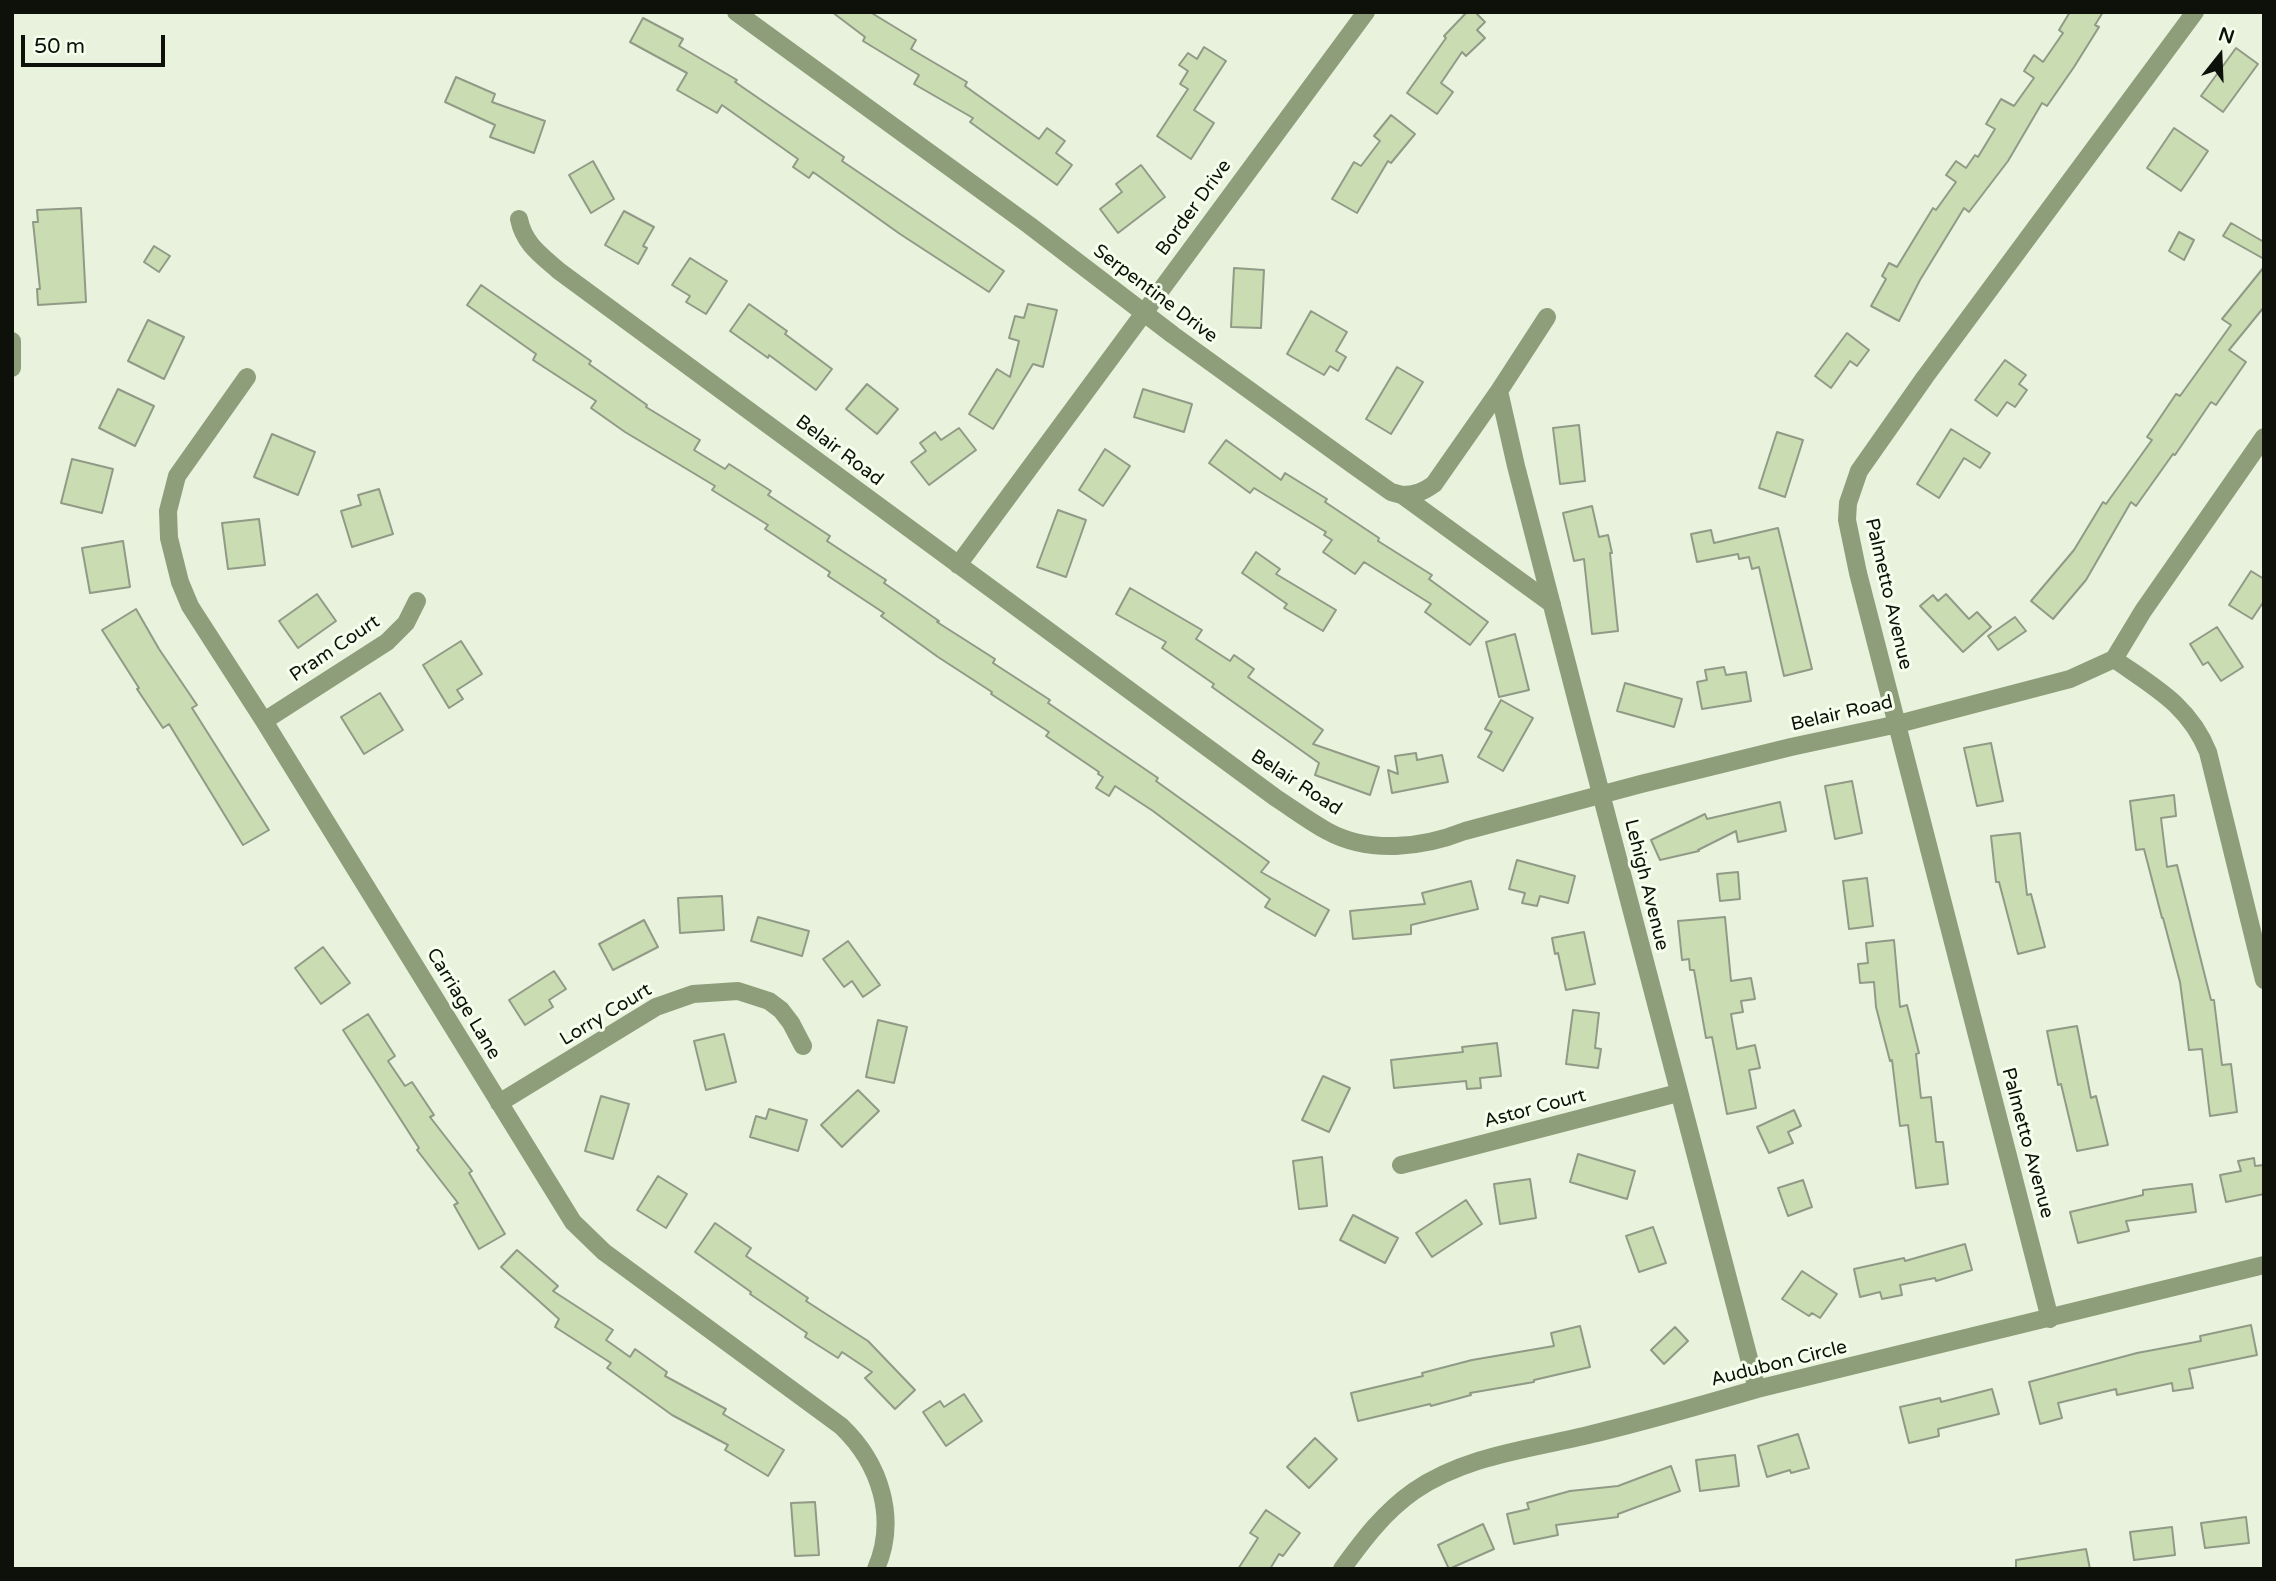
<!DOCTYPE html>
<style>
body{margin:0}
#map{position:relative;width:2276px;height:1581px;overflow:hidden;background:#e8f2dc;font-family:"Varela Round",sans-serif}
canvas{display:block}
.frame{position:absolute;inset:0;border:14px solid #0e110a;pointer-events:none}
.north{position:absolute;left:2185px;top:21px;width:70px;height:70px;-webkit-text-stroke:5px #f6ffed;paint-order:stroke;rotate:18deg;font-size:19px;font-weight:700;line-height:28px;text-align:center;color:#0e110a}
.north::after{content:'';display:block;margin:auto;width:24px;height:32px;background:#0e110a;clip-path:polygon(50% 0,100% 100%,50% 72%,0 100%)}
.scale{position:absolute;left:21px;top:35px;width:144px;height:32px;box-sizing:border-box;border:4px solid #0e110a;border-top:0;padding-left:9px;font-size:21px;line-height:24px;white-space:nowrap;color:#0e110a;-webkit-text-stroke:5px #f6ffed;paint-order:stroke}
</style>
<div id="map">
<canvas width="2276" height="1581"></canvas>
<div class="frame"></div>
<div class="north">N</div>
<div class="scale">50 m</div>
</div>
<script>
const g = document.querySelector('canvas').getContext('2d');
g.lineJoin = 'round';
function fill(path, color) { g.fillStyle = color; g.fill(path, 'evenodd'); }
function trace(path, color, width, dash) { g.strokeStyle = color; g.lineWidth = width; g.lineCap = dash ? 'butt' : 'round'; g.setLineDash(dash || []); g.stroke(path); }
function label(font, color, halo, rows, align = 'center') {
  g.font = font + ' "Varela Round",sans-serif'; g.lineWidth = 6; g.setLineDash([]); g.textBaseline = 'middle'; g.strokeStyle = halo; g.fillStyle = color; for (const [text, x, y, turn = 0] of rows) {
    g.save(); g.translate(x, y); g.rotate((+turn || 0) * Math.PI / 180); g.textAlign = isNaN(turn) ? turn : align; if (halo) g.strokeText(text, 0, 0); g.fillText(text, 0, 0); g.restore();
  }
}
const building = new Path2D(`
 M832 12H870L916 40 911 49 967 82 965 86 1039 139 1047 128 1065 141 1056 153 1072 165 1057 185 970 122 973 118 914 84 919 75 863 41 865 37Z
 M1467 12H1475L1485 22 1477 30 1485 38 1466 56 1462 52 1441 83 1453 92 1437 114 1407 93 1446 38 1444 36Z
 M2070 12H2103L2095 25 2099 27 2074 67 2047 106 2042 103 2008 161 1969 212 1964 208 1920 280 1899 321 1871 306 1886 279 1882 276 1889 263 1897 267 1933 208 1936 210 1956 182 1946 175 1956 161 1966 168 1975 155 1978 157 1995 129 1986 124 2001 99 2014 106 2034 78 2024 71 2034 55 2043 62 2063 33 2059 30Z
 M643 18 683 39 679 46 737 80 735 82 844 157 842 161 1004 271 989 292 900 234 813 172 809 178 793 167 798 159 722 105 717 113 677 90 687 73 630 42Z
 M1204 47 1226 61 1194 110 1214 123 1191 159 1157 136 1188 89 1180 84 1188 71 1179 65 1188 53 1197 59Z
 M2236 48 2258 64 2223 112 2201 96Z
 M456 77 495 94 492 102 545 121 534 153 490 137 495 125 445 102Z
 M1391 115 1415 134 1391 163 1388 161 1357 213 1332 199 1354 162 1361 166 1380 141 1374 136Z
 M2174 128 2208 151 2181 191 2147 168Z
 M593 161 614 199 591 213 569 175Z
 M1141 165 1165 197 1118 233 1100 209 1122 192 1116 184Z
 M81 208 86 302 38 305 37 289H40L33 222H38L37 210Z
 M624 211 654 227 643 246 647 248 638 264 605 245Z
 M2231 223 2264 242V259L2223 236Z
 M2179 232 2194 240 2184 260 2169 251Z
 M154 246 170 256 159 272 144 262Z
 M690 258 727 281 706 314 686 302 690 296 672 285Z
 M2264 267V307L2229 350 2246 362 2216 405 2211 402 2175 455 2173 454 2136 506 2131 502 2086 580 2053 619 2031 601 2074 550 2103 502 2106 504 2152 440 2147 437 2176 394 2180 396 2231 325 2222 319Z
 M1234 268 1264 270 1261 328 1231 327Z
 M481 285 591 361 589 364 647 405 646 407 700 440 694 450 725 469 729 464 771 491 768 495 830 536 827 541 886 580 884 583 939 621 937 622 995 659 993 663 1050 700 1048 703 1158 778 1156 781 1269 862 1261 872 1329 910 1315 936 1265 907 1270 899 1153 811 1115 786 1109 796 1096 788 1103 777 1098 774 1099 772 1046 736 1049 732 991 694 992 692 938 657 881 616 884 613 828 576 830 572 765 529 768 525 712 490 715 486 625 432 591 408 596 401 533 360 536 354 467 305Z
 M749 304 787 331 785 334 832 369 816 390 769 355 768 358 730 331Z
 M1028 304 1057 310 1043 367 1033 364 993 429 969 414 997 369 1010 377 1019 341 1009 338 1015 316 1024 318Z
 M1311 311 1347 332 1336 351 1346 357 1338 371 1330 366 1324 375 1287 354Z
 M148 320 184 337 164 379 128 361Z
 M1847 333 1869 350 1857 366 1850 361 1831 388 1815 376Z
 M2005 360 2026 375 2019 384 2027 390 2015 407 2007 402 1997 416 1975 400Z
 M1397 367 1423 382 1391 434 1366 419Z
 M867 384 898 409 877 434 846 409Z
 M118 389 154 406 135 446 99 428Z
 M1143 389 1192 404 1184 432 1134 417Z
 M1579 425 1585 481 1560 484 1553 428Z
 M959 428 976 450 929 485 911 462 926 451 920 443 935 432 941 440Z
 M1951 429 1990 453 1980 468 1964 458 1939 498 1917 484Z
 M1777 432 1803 440 1785 497 1759 488Z
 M272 434 315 452 298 495 254 477Z
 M1226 440 1281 480 1285 473 1327 499 1325 502 1379 538 1378 541 1432 575 1429 579 1488 622 1470 645 1425 612 1431 604 1364 562 1355 574 1323 552 1332 540 1324 535 1326 532 1254 488 1250 493 1209 463Z
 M1105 449 1130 466 1103 506 1079 490Z
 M72 459 113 469 102 513 61 503Z
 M379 489 393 534 352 547 341 511 361 505 358 495Z
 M1592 506 1599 537 1608 535 1612 553H1610L1618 631 1592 634 1584 559 1574 561 1563 513Z
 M1058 510 1086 520 1066 577 1037 567Z
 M259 519 265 565 228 569 222 523Z
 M1778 528 1812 669 1784 676 1759 567 1752 569 1749 557 1739 559 1738 554 1697 562 1691 534 1711 530 1714 543Z
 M123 541 130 587 90 593 82 548Z
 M1256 552 1280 569 1276 574 1336 610 1323 631 1284 608 1287 604 1242 573Z
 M2251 571 2264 579V601L2252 619 2229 605Z
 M1130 588 1202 630 1196 639 1230 661 1234 655 1254 669 1248 677 1323 730 1313 744 1379 767 1370 795 1315 775 1319 763 1212 687 1214 684 1162 648 1166 642 1116 614Z
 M317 594 336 621 298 648 279 621Z
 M1946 594 1969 619 1977 612 1991 627 1963 652 1920 606 1933 595 1938 601Z
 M136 609 159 649 197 705 192 708 269 830 243 845 169 724 163 728 137 689 139 688 102 630Z
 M2015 617 2026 631 1998 650 1988 636Z
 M2217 627 2243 667 2221 681 2208 662 2203 665 2190 644Z
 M1515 634 1529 690 1499 697 1486 642Z
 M461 641 482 674 457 690 463 699 449 708 423 665Z
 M1724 667 1726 675 1746 672 1751 701 1702 709 1697 682 1707 680 1705 670Z
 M1625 683 1682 699 1674 727 1617 711Z
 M380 693 403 730 364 754 341 717Z
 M1501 700 1533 718 1503 771 1478 757 1492 732 1485 729Z
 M1991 743 2003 801 1977 806 1964 748Z
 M1416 753 1417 760 1442 755 1448 782 1392 793 1388 770 1398 774 1395 756Z
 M1852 781 1862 833 1835 839 1825 786Z
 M2174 795 2176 816 2161 818 2167 867 2177 865 2211 1000H2214L2222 1065 2231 1064 2237 1112 2210 1116 2202 1049 2189 1050 2180 982 2163 918H2162L2144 849 2136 850 2130 801Z
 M1780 802 1786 831 1738 842 1736 831 1698 850 1699 851 1660 860 1651 840 1705 814 1707 819Z
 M2020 833 2027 895 2031 894 2045 947 2018 954 1999 882H1996L1991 836Z
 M1517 860 1575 876 1568 903 1540 896 1537 906 1522 903 1525 893 1509 889Z
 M1738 872 1740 899 1720 901 1717 874Z
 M1867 878 1873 926 1849 929 1843 881Z
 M1471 881 1478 909 1411 925V934L1353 939 1350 911 1425 904 1422 893Z
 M722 896 724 930 680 933 678 898Z
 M758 917 809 931 802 956 751 941Z
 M1725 917 1731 981 1751 978 1755 999 1741 1001 1743 1012 1731 1014 1737 1049 1755 1045 1760 1068 1749 1070 1756 1108 1727 1114 1712 1037 1706 1038 1694 970H1690L1689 959 1682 960 1678 921Z
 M644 920 658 947 613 970 599 944Z
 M1584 932 1595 984 1566 990 1558 953 1555 954 1552 938Z
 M1894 940 1900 1007 1907 1005 1919 1053 1916 1054 1921 1098 1931 1097 1936 1142H1943L1948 1184 1916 1188 1908 1125 1900 1126 1892 1060 1890 1061 1876 1007 1874 982 1860 983 1858 964 1868 963 1866 943Z
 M848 941 880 985 863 997 852 981 844 987 823 959Z
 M323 947 350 983 321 1004 295 968Z
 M554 971 566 989 549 1000 553 1007 525 1025 509 1000Z
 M1573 1010 1599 1013 1595 1048 1601 1049 1598 1068 1566 1064Z
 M368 1014 395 1056 388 1061 405 1086 412 1082 434 1115 430 1117 472 1171 469 1173 505 1234 479 1249 454 1205 458 1203 417 1150 419 1148 343 1030Z
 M878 1020 907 1027 894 1083 866 1077Z
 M2077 1026 2091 1098 2096 1096 2108 1145 2077 1151 2061 1084 2058 1085 2047 1031Z
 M724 1034 736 1082 706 1090 694 1041Z
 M1497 1043 1501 1076 1480 1078 1481 1088 1467 1089 1466 1081 1394 1088 1391 1060 1463 1052 1462 1047Z
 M1323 1076 1350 1088 1329 1132 1302 1120Z
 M858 1090 879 1111 842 1147 821 1125Z
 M601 1096 629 1104 613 1159 585 1151Z
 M769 1109 807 1120 798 1151 750 1137 756 1116 766 1119Z
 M1794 1110 1801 1126 1788 1132 1793 1143 1769 1153 1757 1127Z
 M1578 1154 1635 1171 1627 1199 1570 1182Z
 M1322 1157 1327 1206 1299 1209 1293 1161Z
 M2254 1158 2255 1166 2264 1165V1194L2226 1202 2220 1175 2241 1171 2238 1161Z
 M658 1176 687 1194 666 1228 637 1210Z
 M1530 1179 1536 1218 1500 1224 1494 1184Z
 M1803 1180 1812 1207 1788 1216 1778 1188Z
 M2192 1184 2196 1212 2126 1221 2129 1231 2078 1243 2070 1212 2143 1195V1190Z
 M1466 1200 1482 1224 1432 1257 1416 1233Z
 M1353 1215 1398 1238 1385 1263 1340 1240Z
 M715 1223 751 1248 746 1256 808 1298 806 1301 868 1341 915 1390 895 1409 865 1378 872 1372 842 1352 838 1358 805 1337 807 1333 750 1294 751 1292 695 1252Z
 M1653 1227 1666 1263 1639 1272 1626 1236Z
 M1965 1244 1972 1270 1936 1281 1935 1278 1900 1285 1902 1295 1882 1299 1880 1292 1860 1297 1854 1269 1904 1258 1905 1261Z
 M517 1250 558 1286 553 1291 613 1330 606 1340 630 1357 635 1349 667 1372 665 1376 726 1409 723 1414 784 1450 768 1476 725 1450 728 1445 672 1415 607 1368 611 1363 555 1327 559 1319 501 1267Z
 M1802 1271 1837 1294 1820 1318 1812 1313 1809 1316 1782 1299Z
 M2251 1325 2257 1355 2189 1369 2193 1388 2173 1391 2172 1383 2117 1395 2116 1389 2058 1403 2062 1418 2040 1424 2029 1382 2137 1353 2201 1341 2200 1336Z
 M1580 1326 1590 1367 1534 1380V1382L1470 1393 1471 1395 1431 1406 1430 1404 1358 1421 1351 1393 1423 1376 1422 1373 1472 1360 1554 1346 1551 1333Z
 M1675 1327 1688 1341 1664 1364 1651 1350Z
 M1992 1389 1999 1414 1938 1429 1939 1436 1909 1443 1900 1407 1940 1398 1941 1402Z
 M964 1394 982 1421 946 1446 923 1412 940 1401 944 1407Z
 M1798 1434 1809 1468 1791 1473 1790 1470 1767 1477 1758 1446Z
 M1315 1438 1337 1459 1309 1488 1287 1467Z
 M1735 1455 1739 1486 1700 1491 1696 1460Z
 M1671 1466 1680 1491 1618 1514V1517L1556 1525 1558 1535 1514 1544 1507 1514 1529 1509 1527 1503 1570 1491 1618 1486Z
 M815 1502 819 1555 795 1556 791 1503Z
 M1266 1510 1300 1533 1283 1556 1279 1554 1270 1569H1238L1258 1538 1250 1533Z
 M2246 1517 2249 1543 2205 1548 2201 1523Z
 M1483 1524 1494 1549 1449 1569 1438 1545Z
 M2172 1527 2175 1555 2134 1560 2130 1532Z
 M2086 1549 2090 1569H2016V1560Z`);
fill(building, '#c9dcb2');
trace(building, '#919a86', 2);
trace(new Path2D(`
 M736 12 1029 225 1173 335 1353 465 1391 492 1402 495 1552 604
 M519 219C524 244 541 255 559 271L1276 798C1293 809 1309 821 1327 831 1369 854 1422 848 1465 831L1641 784 1791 747 1898 724 2070 679 2114 659
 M12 341V368
 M247 377 177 476 168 511 169 538 180 582 190 606 264 721 573 1222 604 1252 841 1426C880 1463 898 1518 876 1569
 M1499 391 1516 466 1577 702 1757 1389
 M1402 495C1415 495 1423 492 1434 484L1499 391 1547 317
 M958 565 1366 12
 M264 721 387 642 406 623 417 601
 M499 1103 656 1007 693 994 738 991 769 1001 781 1010 791 1023 803 1046
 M1401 1165 1678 1093
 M2050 1319 1858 573 1847 520 1848 503 1859 471 1925 377 2195 12
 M1342 1569C1363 1540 1384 1512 1414 1491 1466 1455 1532 1449 1592 1434 1647 1421 1702 1405 1757 1389L2264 1265`), '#8e9e7a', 18);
trace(new Path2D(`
 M2264 437 2143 611 2114 659C2154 687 2189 705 2208 752L2264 980`), '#8e9e7a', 18);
label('19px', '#0e110a', '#f6ffed', [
 ["Border Drive",1194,208,-54],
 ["Serpentine Drive",1155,294,37],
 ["Belair Road",839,451,37],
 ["Palmetto Avenue",1888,594,77],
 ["Pram Court",335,649,-34],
 ["Belair Road",1842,714,-13],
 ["Belair Road",1296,783,33],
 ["Lehigh Avenue",1646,885,76],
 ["Carriage Lane",463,1004,59],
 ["Lorry Court",606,1015,-31],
 ["Astor Court",1535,1109,-15],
 ["Palmetto Avenue",2027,1143,75],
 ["Audubon Circle",1779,1364,-14]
]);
</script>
